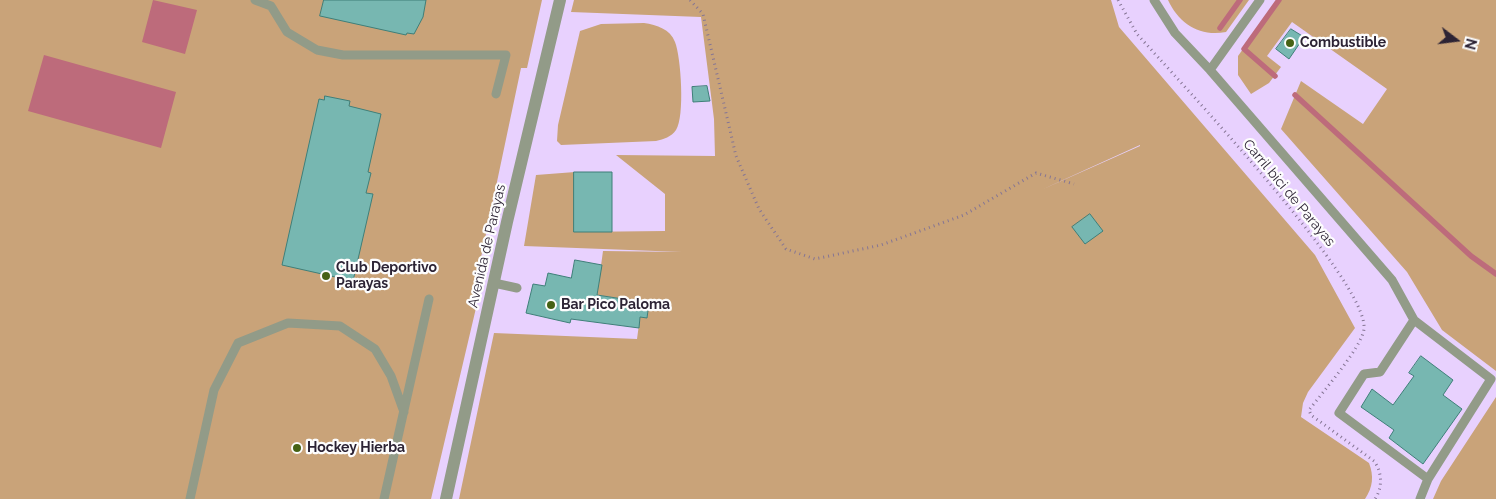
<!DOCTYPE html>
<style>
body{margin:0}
#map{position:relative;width:1496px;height:499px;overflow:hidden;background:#e8d1fe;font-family:Raleway,sans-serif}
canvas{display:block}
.north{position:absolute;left:1431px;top:15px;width:50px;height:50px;-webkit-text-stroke:4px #fdfdfd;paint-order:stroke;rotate:105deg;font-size:14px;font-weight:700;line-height:20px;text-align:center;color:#2c2334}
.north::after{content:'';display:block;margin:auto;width:18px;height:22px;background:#2c2334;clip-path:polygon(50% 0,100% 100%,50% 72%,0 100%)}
</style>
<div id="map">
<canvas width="1496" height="499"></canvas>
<div class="north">N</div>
</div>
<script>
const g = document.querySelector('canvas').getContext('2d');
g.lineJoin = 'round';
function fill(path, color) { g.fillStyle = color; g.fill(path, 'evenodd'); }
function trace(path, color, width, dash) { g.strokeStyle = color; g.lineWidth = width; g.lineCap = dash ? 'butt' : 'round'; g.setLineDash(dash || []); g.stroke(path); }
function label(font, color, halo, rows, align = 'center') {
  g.font = font + ' Raleway,sans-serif'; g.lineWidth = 4.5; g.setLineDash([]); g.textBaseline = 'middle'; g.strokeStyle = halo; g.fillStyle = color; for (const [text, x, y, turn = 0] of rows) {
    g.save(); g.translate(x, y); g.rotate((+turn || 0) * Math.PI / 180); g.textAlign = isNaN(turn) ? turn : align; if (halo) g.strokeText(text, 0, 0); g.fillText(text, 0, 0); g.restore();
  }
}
fill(new Path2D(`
 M0 0H542L527 68H521L471 305 476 308 431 499H0Z
 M574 0H1111L1119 27 1315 255 1355 328 1308 392 1303 403 1301 417 1369 463C1374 476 1373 487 1365 499H459L494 333 637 339 640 317H647L649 303 597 295 603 251 682 252 524 246 536 175 575 172 574 232 665 231V194L616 155 715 156 714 119 701 17 571 12ZM1140 145V146L1041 190Z
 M1168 0H1249L1226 32C1200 37 1179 24 1168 0Z
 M1278 0H1496V371L1442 330 1407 272 1281 129 1301 81 1363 124 1387 89 1292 22 1267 56 1281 67 1269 83 1251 94 1238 75V56Z
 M644 23C657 25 670 29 675 42 681 57 685 117 676 130 671 137 664 139 656 141L561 145 557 141 558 125 580 31 601 24Z
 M1496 397V499H1433L1441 481Z`), '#c9a379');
fill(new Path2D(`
 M153 0 197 10 185 54 142 42Z
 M44 55 176 92 161 148 28 111Z`), '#bd6b7b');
trace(new Path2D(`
 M1220 28 1240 0
 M1275 76 1244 49 1279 0
 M1295 95 1471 256 1496 274`), '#bd6b7b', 5.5);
const building = new Path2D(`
 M324 0H426L423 17 414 34 407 33 406 35 320 16Z
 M1291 29 1304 37 1289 59 1276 49Z
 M707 86 710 101 693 102 692 87Z
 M325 96 350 101 349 106 381 114 368 172 371 173 366 193 373 194 353 281 282 265 319 99 324 100Z
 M574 172H612V232H574Z
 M1090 214 1103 231 1085 244 1072 227Z
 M575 260 602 265 597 295 649 303 647 318 640 317 639 328 571 319 570 323 526 313 533 284 545 286 548 273 571 278Z
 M1421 356 1453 380 1443 395 1462 409 1423 464 1389 438 1394 430 1361 407 1372 389 1393 405 1414 376 1409 373Z`);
fill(building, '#77b7b1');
trace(building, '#3f7f79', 1);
trace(new Path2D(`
 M690 0 703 14 736 156 759 209 786 249 815 259 881 245 964 215 1036 173 1074 184
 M1118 0 1137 34C1177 79 1369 282 1364 329 1362 347 1322 393 1309 410L1311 415 1374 461C1382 472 1383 487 1375 499`), '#857594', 3, [1, 4]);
trace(new Path2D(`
 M255 0 271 6 287 32 317 50 343 55H506L496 94
 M1154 0 1175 33 1210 70 1260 0
 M1210 70 1392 280 1414 320 1491 379 1428 479 1420 499
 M494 283 517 288
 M1414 320 1380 372 1364 374 1339 413 1428 479
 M190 499 214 390 238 343 288 323 340 326 375 349 391 376 404 412
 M384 499 429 299`), '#929b88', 9);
trace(new Path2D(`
 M446 499 507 222 560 0`), '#929b88', 12);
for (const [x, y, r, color] of [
 [1290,43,5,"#466215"],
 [326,276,5,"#466215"],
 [551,305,5,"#466215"],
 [297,448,5,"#466215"]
]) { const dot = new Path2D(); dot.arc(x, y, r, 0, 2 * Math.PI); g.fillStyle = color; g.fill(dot); trace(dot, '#fdfdfd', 2); }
label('bold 14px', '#2c2334', '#fdfdfd', [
 ["Combustible",1300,43],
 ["Club Deportivo",336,268],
 ["Parayas",336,284],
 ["Bar Pico Paloma",561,305],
 ["Hockey Hierba",307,448]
], 'left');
label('14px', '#2c2334', '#fdfdfd', [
 ["Carril bici de Parayas",1289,193,50],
 ["Avenida de Parayas",487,246,-77]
]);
</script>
